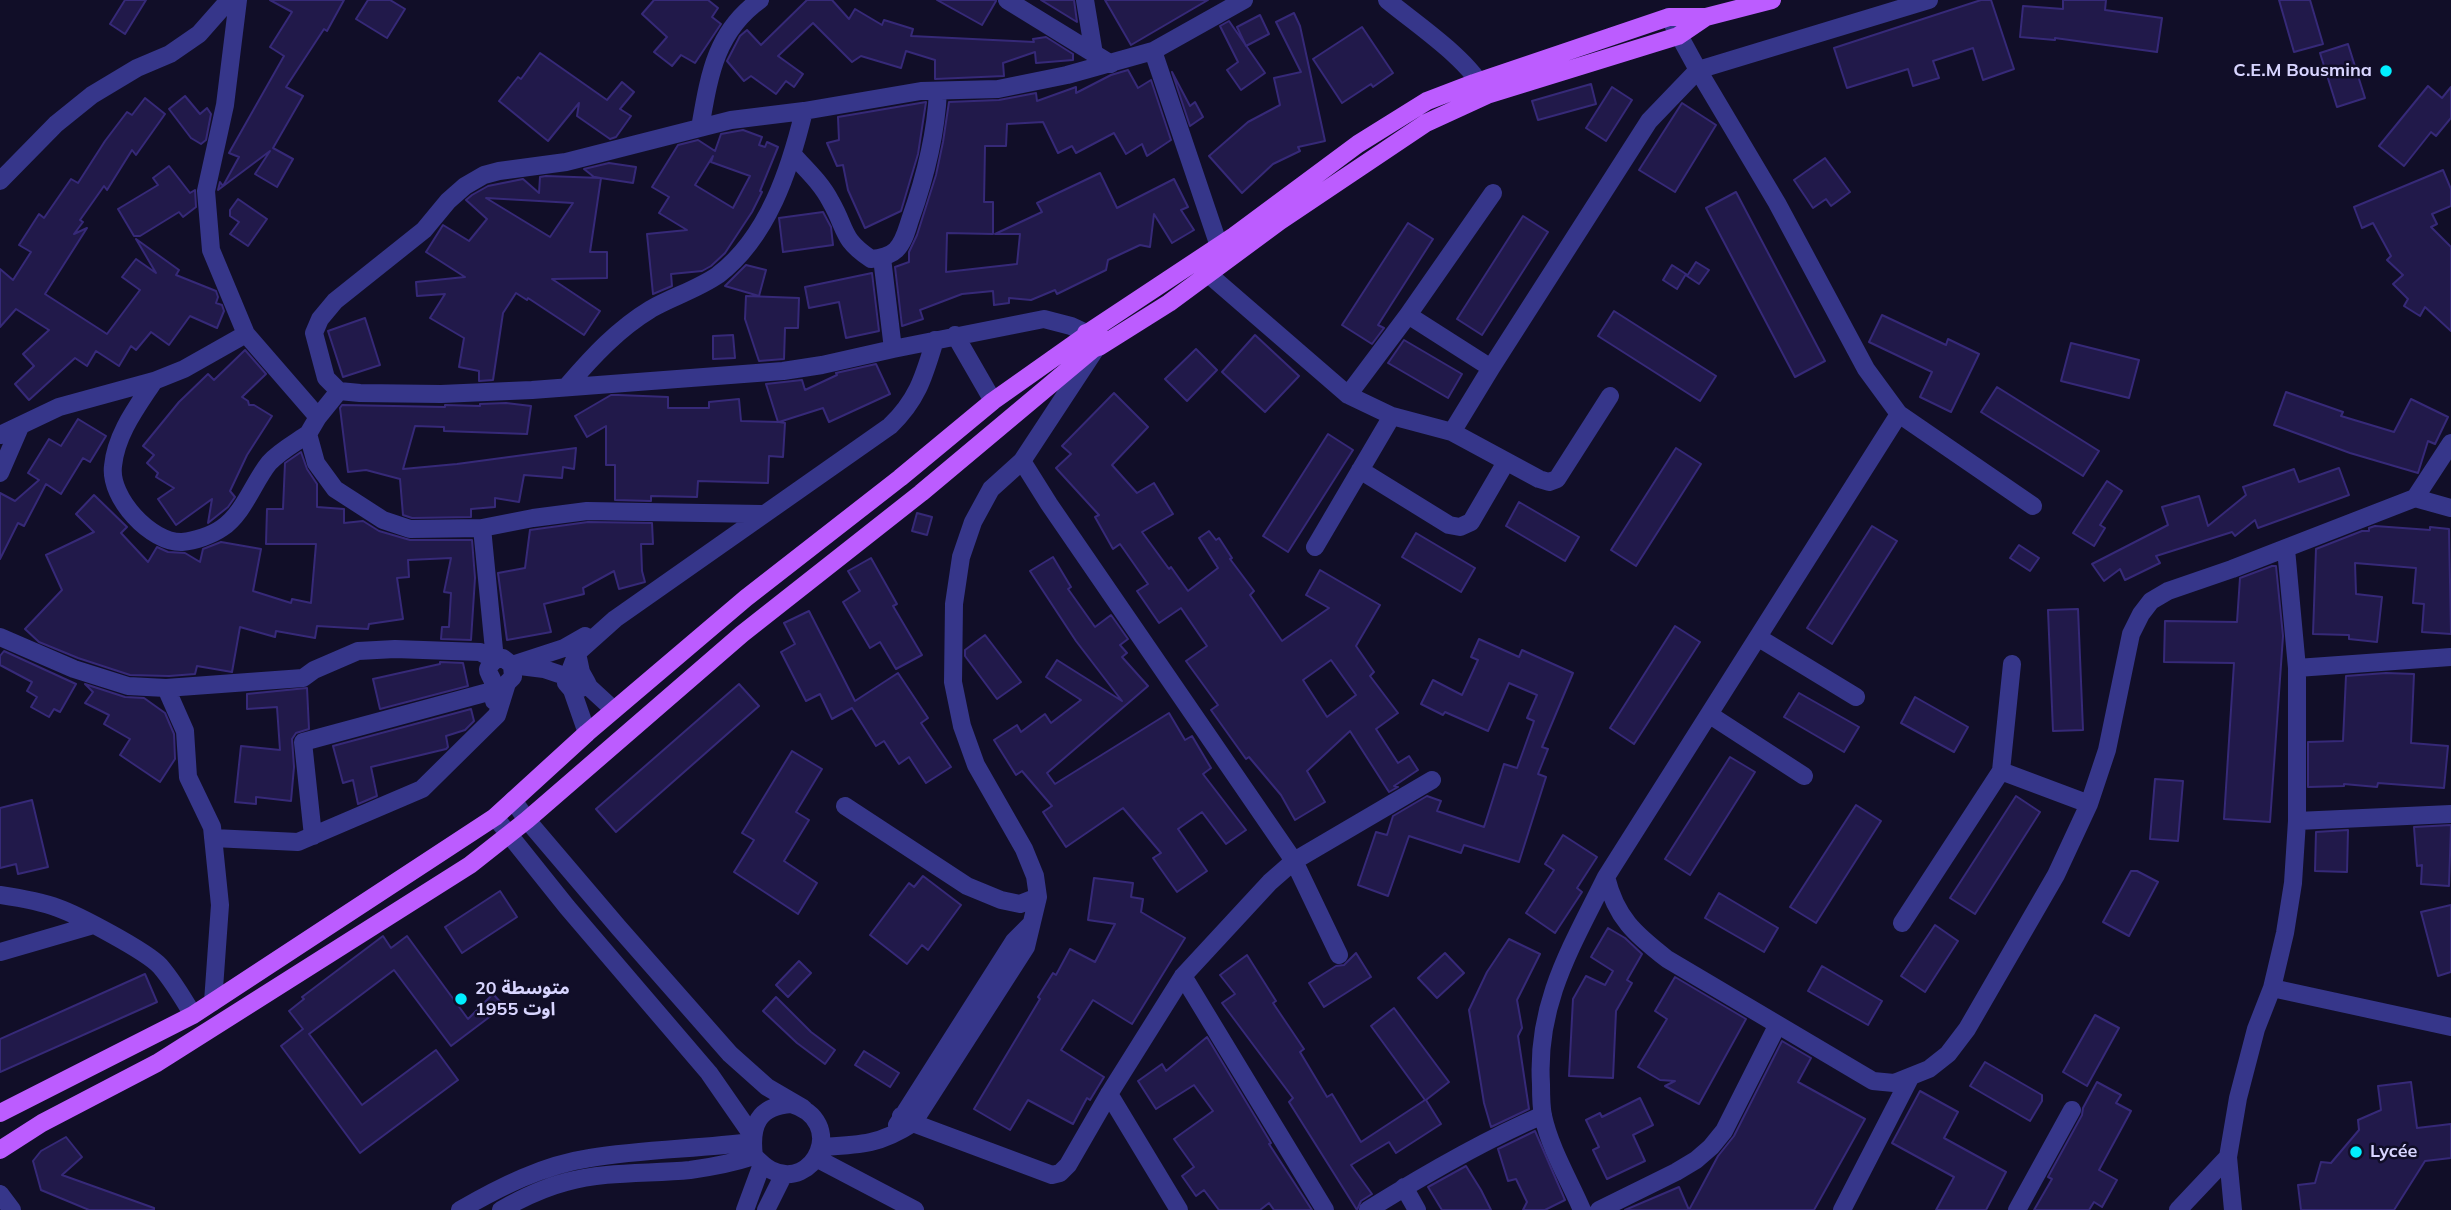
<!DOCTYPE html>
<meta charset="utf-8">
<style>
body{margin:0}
canvas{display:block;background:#110e28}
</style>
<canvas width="2451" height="1210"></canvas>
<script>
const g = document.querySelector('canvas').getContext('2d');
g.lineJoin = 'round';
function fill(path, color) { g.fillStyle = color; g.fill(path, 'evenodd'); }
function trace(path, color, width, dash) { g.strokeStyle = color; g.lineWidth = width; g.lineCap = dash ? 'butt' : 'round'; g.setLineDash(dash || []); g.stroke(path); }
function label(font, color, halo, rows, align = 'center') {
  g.font = font + ' Mulish,"Noto Sans Arabic",sans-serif'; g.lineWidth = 5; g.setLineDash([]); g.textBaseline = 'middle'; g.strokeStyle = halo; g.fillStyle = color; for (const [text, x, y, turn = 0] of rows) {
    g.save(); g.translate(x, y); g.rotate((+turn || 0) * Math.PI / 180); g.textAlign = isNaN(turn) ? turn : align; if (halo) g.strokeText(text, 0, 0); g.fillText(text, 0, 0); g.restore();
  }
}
const building = new Path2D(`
 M125 0H146L125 34 110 24Z
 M270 0H344L327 31 324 29 286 87 303 96 273 148 293 159 277 187 255 174 270 151 218 190 220 182 223 186 239 157 229 153 284 56 270 47 292 12Z
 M368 0H390L405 9 387 38 356 19Z
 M654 0H708L718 8 712 17 721 24 695 63 681 55 672 66 654 52 667 37 642 14Z
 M807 0H832L849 19 855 9 882 25 884 20 913 29 911 36 1034 42 1033 39 1046 37 1073 54V60L1036 63 1035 52 1003 63 1004 76 935 79V60L906 51 901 68 861 56 852 62 813 23 778 56 803 74 794 87 786 81 776 94 751 76 744 81 727 61 740 36 747 30 761 45Z
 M937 0H996V1L982 25Z
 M1041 0H1074L1077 22Z
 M1105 0H1208L1131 45Z
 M1981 0H1991L2014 69 1983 80 1973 48 1933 61 1939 78 1913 86 1908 69 1847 88 1834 48Z
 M2063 0H2106L2105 10 2162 18 2157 52 2055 38V40L2020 37 2023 6 2063 9Z
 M2279 0H2310L2323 44 2294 52Z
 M1294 13 1300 26 1325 141 1298 147 1300 151 1273 164 1242 193 1209 156 1248 122 1280 105 1274 78 1301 72 1276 22Z
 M1260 15 1269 34 1246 46 1237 27Z
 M1229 21 1265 73 1241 90 1227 70 1238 62 1220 26Z
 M1362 27 1393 73 1373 87 1371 84 1342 103 1313 59Z
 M2348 44 2365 98 2337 107 2320 53Z
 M540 53 607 100 622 82 634 92 620 109 631 116 616 137 610 139 577 116 579 103 548 141 499 101 518 77 521 79Z
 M1128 70 1138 88 1151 80 1171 140 1147 156 1142 144 1126 154 1114 133 1076 153 1072 146 1058 153 1043 122 1007 124 1006 146H985L984 202H993V234L947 233 946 272 1017 264 1020 234H995L1042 212 1037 203 1100 173 1117 208 1174 179 1188 207 1181 210 1194 230 1172 243 1154 214 1150 247 1140 245 1108 260 1106 270 1057 294 1055 290 1031 300 1009 298V303L994 305 993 291 962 294 920 310 923 319 902 326 895 267 909 262V252L917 235 936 175 943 142 949 102 999 100 1036 93 1037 101 1076 87V93L1111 75Z
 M1172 72 1190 106 1195 102 1203 117 1190 126Z
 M1591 84 1596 104 1538 120 1532 101Z
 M2428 86 2442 98 2451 87V118L2436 136 2431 132 2404 166 2379 146Z
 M1612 87 1632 100 1606 141 1586 128Z
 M185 96 200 114 207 108 211 114 206 140 201 144 191 138 169 109Z
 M145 98 165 114 136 155 132 150 107 190 104 186 80 220 83 222 74 234 87 228 45 294 107 334 140 290 122 277 136 259 156 273 136 239 179 270 176 275 216 291 218 297 216 303 222 305 224 311 217 328 190 316 169 345 151 332 136 350 131 346 119 366 96 351 87 366 75 358 29 400 15 384 34 366 23 354 49 330 16 309 0 327V269L13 280 31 252 19 245 39 214 44 218 71 179 78 183 105 141 127 112 132 115Z
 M926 102 918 154 901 211 865 228 848 190 843 165 837 166 827 143 839 140 838 117Z
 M1682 103 1716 125 1675 192 1639 170Z
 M743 130 762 137 759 145 765 147 767 142 778 147 760 191 762 192 752 212 725 253 711 266 702 271 671 274 672 286 653 294 647 234 687 230 659 213 669 197 652 187 678 145 698 140 715 151 721 134ZM713 156 711 162 750 176 733 208 695 185Z
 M1825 158 1850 192 1831 206 1826 199 1813 208 1794 180Z
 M609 163 636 167 633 183 594 177 584 169Z
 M169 166 190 193 195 190 196 207 183 217 179 212 140 236H134L118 209 158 185 153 178Z
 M2443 170 2451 189V206L2432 214 2437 224 2431 227 2451 247V331L2425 307 2420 316 2404 306 2408 299 2393 284 2403 275 2387 260 2391 256 2373 223 2362 228 2354 207Z
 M546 176 601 178 590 252H607V278L552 279 600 311 584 335 528 298 527 300 516 293 503 313 493 380 479 381V371L459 367 464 338 430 318 445 294 417 296 416 282 465 277 426 252 443 225 469 241 487 219 466 200 472 195 488 186 523 179 539 193 540 177ZM486 198 539 201 573 203 550 237Z
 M1736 192 1825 361 1795 377 1706 208Z
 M238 199 267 219 248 246 230 234 239 222 230 216V210Z
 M823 212 831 227 833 245 783 252 779 218Z
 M1523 216 1548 232 1482 335 1457 319Z
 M1408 223 1433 239 1378 325 1384 328 1372 344 1342 325Z
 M1696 262 1709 270 1699 284 1687 276Z
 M746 265 766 270 759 296 725 286Z
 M1672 265 1686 274 1677 289 1663 280Z
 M872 273 879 331 846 338 839 302 809 308 805 287Z
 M746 296 799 298 798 328H785L784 359 759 361 745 319Z
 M1614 311 1716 376 1700 401 1598 336Z
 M1882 315 1946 345 1948 339 1979 354 1951 412 1920 397 1932 372 1869 342Z
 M365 318 380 365 343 377 328 331Z
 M733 335 735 358 713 359V336Z
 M1255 335 1299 376 1265 412 1222 372Z
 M1404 340 1462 374 1448 398 1388 363Z
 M2071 343 2139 360 2129 398 2061 381Z
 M1196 349 1217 370 1187 401 1165 379Z
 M245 350 266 374 242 397 248 401 249 405H254L272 416 247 455 230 491 235 497 228 507 208 523 212 499 176 525 158 499 174 488 156 477 158 473 147 463 154 455 143 446 179 402 208 374 214 380Z
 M876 364 890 394 829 422 823 408 779 422 785 423 783 457 769 456 768 483 698 481 697 497 651 496V501L615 500V465H606V426L587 437 575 416 611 395H618L668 397V408H709V402L739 399 741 421 778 422 766 384 802 380 805 390 837 375 836 373Z
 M1997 387 2099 451 2083 476 1981 412Z
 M2286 392 2343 412 2341 416 2394 432 2411 399 2448 417 2435 444 2428 441 2418 473 2350 453 2274 425Z
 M1114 393 1148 427 1112 465 1137 493 1154 483 1173 514 1142 532 1169 569 1171 567 1188 591 1218 568 1199 538 1209 531 1216 540 1219 538 1232 558 1230 559 1254 591 1250 595 1282 641 1329 608 1306 595 1320 570 1380 605 1356 646 1374 672 1370 676 1398 713 1376 729 1398 763 1409 756 1418 770 1394 786 1398 787 1389 792 1350 731 1307 771 1325 802 1295 820 1281 795 1249 757 1246 759 1211 710 1218 705 1186 661 1207 646 1181 608 1159 623 1137 591 1148 584 1120 544 1113 549 1095 517 1099 515 1056 468 1071 454 1062 446ZM1331 660 1356 695 1327 717 1303 680Z
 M506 403 531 406 527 434 444 431V427L415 426 403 469 457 464 576 448 574 469 563 467 562 478 524 475 519 502 495 498V507L471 509V517L412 518 403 515 400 479 366 470 348 472 340 408 342 405 445 407V405L480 406V404Z
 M78 419 106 436 90 462 83 458 61 494 46 484 24 526 18 523 0 559V493L15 501 39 480 28 473 49 439 61 446Z
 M1328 434 1353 450 1288 552 1263 536Z
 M1676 448 1701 464 1636 566 1611 550Z
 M301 452 307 469 317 484V507L344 509V523L363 521 379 531 410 540H472L475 578 471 640 441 639 442 627H449L451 593 444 592 451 558 408 560 409 577 397 578 403 619 369 624 368 629 317 626 315 638 276 631 275 637 240 627 232 672 197 666 195 674 169 676 130 675 78 658 39 642 25 629 62 590 46 555 94 532 76 514 94 495 127 527 121 533 148 562 157 547 168 552 185 553 200 562 203 549 221 542 261 549 253 591 291 603 292 599 311 603 316 544H266L267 509H283L285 463Z
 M2339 468 2349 495 2258 528 2255 520 2235 536 2232 532 2156 556 2160 563 2125 580 2120 569 2104 581 2092 564 2168 525 2162 507 2199 496 2208 526 2246 495 2243 487 2294 469 2299 482Z
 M2107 481 2122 491 2100 525 2105 528 2094 546 2073 533Z
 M1519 502 1579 537 1565 561 1506 526Z
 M917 513 932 517 927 535 912 531Z
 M588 522 652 523 653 544H641L642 571 645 582 619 589 614 571 583 588 584 594 544 604 551 632 507 640 498 573 525 568 530 530Z
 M1872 526 1897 541 1832 644 1807 628Z
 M2375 526 2430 530V527L2449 529 2451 634 2422 632 2424 604 2413 603 2416 568 2355 563 2356 594 2382 597 2377 642 2349 639V635L2313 634 2316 549 2362 531H2369V528Z
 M1416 533 1475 568 1461 592 1402 557Z
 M2019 545 2039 558 2030 571 2010 558Z
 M1053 557 1071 587 1068 589 1095 627 1111 615 1128 639 1120 645 1127 653 1122 657 1148 686 1047 773 1055 784 1169 713 1185 740 1192 736 1211 768 1203 774 1246 830 1226 844 1202 812 1178 829 1207 871 1177 892 1153 858 1161 853 1123 808 1066 847 1043 812 1052 806 1022 771 1016 775 994 740 1017 725 1021 732 1045 714 1051 723 1081 700 1046 677 1057 660 1122 701 1076 641 1030 571Z
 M871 558 897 604 893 606 922 655 896 669 880 642 870 648 843 602 860 591 848 571Z
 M2272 566H2276L2283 636 2270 822 2224 819 2234 663 2164 662 2165 621 2237 622 2240 578Z
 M2078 609 2083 730 2053 731 2048 610Z
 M809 611 855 701 898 673 928 718 921 723 951 767 926 783 909 757 899 764 884 741 876 746 852 708 832 719 820 694 806 701 781 652 795 644 784 623Z
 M1675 626 1700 642 1634 744 1610 728Z
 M985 635 1021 682 997 699 965 656V650Z
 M1479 639 1519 657 1522 650 1573 673 1542 747 1548 749 1538 774 1546 777 1519 862 1464 845 1461 853 1409 836 1388 896 1358 885 1376 832 1387 835 1393 816 1427 796 1441 801 1437 811 1484 827 1504 764 1517 768 1534 721 1527 718 1537 695 1509 683 1488 731 1445 712 1443 715 1421 704 1433 680 1462 695 1478 660 1471 657Z
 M4 651 76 684 60 712 54 709 49 717 31 707 37 697 27 691 32 682 0 665V656Z
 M440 662 463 663 468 686 380 709 373 679 440 664Z
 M2386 673 2414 674 2411 743 2448 746 2444 788 2378 783 2377 787 2344 784V786L2308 787V742L2343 741 2346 676Z
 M85 684 125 697 144 698 165 713 174 734 175 759 160 782 120 755 130 739 104 724 109 715 85 703 93 692Z
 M739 684 759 706 616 832 596 809Z
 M307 688 309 729 296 733 292 739 294 767 291 801 256 797V804L235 802 241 746 280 750 277 707 247 709V694Z
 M1799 693 1859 727 1844 752 1784 717Z
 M1915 697 1968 727 1954 752 1901 723Z
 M471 709 474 721 465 730 446 736 448 747 446 749 371 767 377 796 358 804 353 780 343 783 333 746Z
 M792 751 822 769 796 812 809 820 784 861 817 883 798 914 734 872 754 840 742 833Z
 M1730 757 1755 772 1690 875 1665 859Z
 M2155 779 2183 781 2178 841 2150 839Z
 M2016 796 2040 812 1975 914 1950 898Z
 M32 800 48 867 18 874 16 864 0 868V808Z
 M1856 805 1881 821 1816 923 1790 907Z
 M2451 825 2449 886 2421 884 2422 865 2417 866 2414 827Z
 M2348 830 2347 872 2315 871 2316 832Z
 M1563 835 1597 857 1577 888 1582 892 1555 933 1526 913 1554 870 1545 864Z
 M2131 871H2137L2158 882 2129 936 2103 922Z
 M923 876 961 905 928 950 922 945 907 964 870 935 909 883 914 887Z
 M1094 878 1133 883 1131 897 1143 899 1141 912 1185 938 1132 1024 1093 1000 1061 1050 1104 1077 1090 1100 1087 1098 1073 1124 1028 1100 1010 1130 974 1109 1040 999 1038 997 1053 973 1056 975 1070 949 1095 962 1115 924 1088 920Z
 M500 891 517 917 462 953 445 927Z
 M1719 893 1778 928 1764 952 1705 918Z
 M2451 905V972L2438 976 2421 912Z
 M1935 925 1958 941 1925 992 1901 976Z
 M1608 928 1625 938 1642 954 1627 980 1632 983 1616 1011 1613 1078 1569 1076 1573 999 1586 976 1605 985 1613 971 1591 957Z
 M383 936 391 948 407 936 468 1019 493 994 504 1006 451 1046 394 970 309 1034 362 1105 436 1050 458 1080 360 1153 281 1046 303 1029 289 1011 304 999 302 997Z
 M1509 939 1540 954 1517 1000 1522 1028 1518 1036 1529 1109 1491 1127 1484 1103 1469 1010 1487 972Z
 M1356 953 1371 977 1324 1007 1309 983 1336 966 1344 965Z
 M1445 953 1464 973 1437 998 1418 978Z
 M1247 955 1276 1001 1273 1003 1304 1049 1300 1052 1327 1097 1332 1094 1361 1142 1425 1100 1371 1026 1394 1008 1449 1082 1426 1100 1441 1124 1396 1153 1389 1142 1351 1165 1372 1194 1361 1201 1357 1210 1289 1102 1293 1098 1222 1003 1235 994 1220 975Z
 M799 961 811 973 788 997 776 985Z
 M1822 966 1882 1001 1868 1025 1808 991Z
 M145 974 157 1002 0 1072V1039Z
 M1675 977 1746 1019 1699 1104 1665 1086 1675 1081 1660 1080 1638 1067 1667 1019 1655 1011Z
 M776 997 811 1032 835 1050 825 1064 797 1043 763 1011Z
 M2095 1015 2119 1028 2087 1086 2063 1072Z
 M1207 1037 1271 1143 1269 1144 1312 1210H1274L1269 1203 1260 1210H1219L1204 1190 1196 1196 1182 1176 1194 1167 1174 1139 1213 1111 1194 1085 1156 1109 1138 1081 1162 1064 1166 1071Z
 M1782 1041 1811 1058 1798 1082 1865 1119 1814 1210H1625L1679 1187 1689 1210 1718 1156 1734 1136Z
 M864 1051 899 1073 890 1087 855 1065Z
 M1985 1062 2042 1095V1101L2030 1121 1970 1086Z
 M2097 1082 2121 1095 2116 1103 2131 1111 2099 1170 2117 1180 2102 1207 2094 1202 2089 1210H2034L2052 1179 2048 1177 2082 1115 2083 1108Z
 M2411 1082 2417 1128 2451 1124V1158L2425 1161 2394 1210H2301L2298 1185 2315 1183 2321 1162 2331 1163 2359 1130 2358 1120 2381 1110 2378 1086Z
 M1920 1091 1958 1112 1944 1138 2006 1172 1986 1210H1936L1954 1177 1892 1143Z
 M1640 1098 1653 1125 1633 1135 1645 1161 1607 1179 1593 1150 1599 1147 1586 1120 1600 1113 1602 1117Z
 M1535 1131 1565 1200 1545 1210H1523L1527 1202 1516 1179 1508 1181 1498 1149Z
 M66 1137 82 1157 62 1175 154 1208V1210H89L41 1190 33 1161 41 1151Z
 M1466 1166 1481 1190 1491 1210H1442L1428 1187Z`);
fill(building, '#21194a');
trace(building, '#362978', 2);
trace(new Path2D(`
 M238 0 225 105 206 191 211 250 246 334 318 417
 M1007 0 1111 64
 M1085 0 1094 54
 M1387 0C1416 24 1469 59 1485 92
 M1929 0 1698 70 1777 203 1866 369 1899 414 2033 506
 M1153 51 1219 246
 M700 128C709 77 715 32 760 0
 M793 155C807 170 822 184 831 202 847 230 841 239 871 259 880 258 890 256 896 250 904 242 907 229 910 220 925 178 936 135 938 91
 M0 181 56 124 92 95 137 68 170 54 199 34 229 0
 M882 258 893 349 822 365 783 371 532 390 441 394 360 393 339 391 326 378 314 333 320 319 335 301 424 230 448 201 465 186 484 175 499 171 566 162 731 120 804 111 921 91 998 89 1067 75 1153 51 1244 0
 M1199 266 1348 395 1392 416 1452 432 1539 479 1549 482 1557 479 1610 396
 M1408 315 1491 368
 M955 335 993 401
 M893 349 1044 319 1071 326 1086 333
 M154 381C137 407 116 434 113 466 109 498 151 543 182 542 195 541 212 535 222 528 244 513 253 483 269 463 280 451 295 443 308 434
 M568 385C593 356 618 329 651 309 672 297 698 289 718 275 768 237 790 169 804 111
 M339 391 318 417 308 434 316 463 335 489 383 520 410 529 482 528 533 518 587 511 761 514
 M1348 395 1408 315 1493 193
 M1899 414 1606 877C1616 918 1635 934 1667 959L1873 1081 1894 1083 1929 1069 1948 1054 1967 1029 2056 875 2089 804 2107 750 2131 634 2141 614 2151 601 2168 591 2232 569 2415 498 2451 443
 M1452 432 1491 368 1649 121 1698 70 1669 17
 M0 435 59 407 154 381 184 369 246 334
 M1022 461 1049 504 1294 861 1339 955
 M1360 470 1449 525 1460 527 1471 522 1506 462
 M0 473 20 427
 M2415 498 2451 508
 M482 528 495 660C483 672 489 670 493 682 495 687 493 695 494 701
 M1315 547 1392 416
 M0 637 74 669 128 686 166 688 303 678 314 670 358 651 395 649 480 652 495 660 503 658 512 665 544 669 568 677
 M1759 638 1856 697
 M2297 668 2451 657
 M574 671 569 674 566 683 572 690C580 690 583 688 586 681L581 672 577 653
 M569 674 577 653 615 619 890 426C918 399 924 376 935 340
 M586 681 589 687 614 710
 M166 688 185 731 188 777 212 827 220 905 213 1002
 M572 690 587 733
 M1710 715 1804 776
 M2001 771 2089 804
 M513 800 527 820 619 928 730 1054 767 1087 803 1108
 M845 806 967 886 1001 900 1020 904 1038 897
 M495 817 567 907 709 1073 752 1135
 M2297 821 2451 814
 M313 836 303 742 492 691
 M213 838 298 842 422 789 497 715 507 683 513 677 512 665 564 648 585 636
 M0 895C20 898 39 901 58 908 78 915 146 951 160 966 173 981 183 998 193 1015
 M1902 923 2001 771 2012 664
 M0 952 93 925
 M1183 976 1325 1210
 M2272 988 2451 1027
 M1109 1094 1179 1210
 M791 1104C848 1121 814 1192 771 1170 765 1167 759 1161 754 1156 750 1126 758 1106 791 1104Z
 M901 1116 913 1123 1052 1175 1060 1173 1068 1165 1109 1094 1183 976 1270 882 1294 861 1432 780
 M897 1125 1014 941 1031 924
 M821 1147C860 1145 879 1145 913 1123L1026 947 1038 897 1035 876 1024 849 976 765 962 726 953 682 954 604 961 557 973 522 991 489 1022 461 1095 350
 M816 1158 915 1210
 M1404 1187 1417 1210
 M0 1194 12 1210
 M460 1210C500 1187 543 1165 590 1158 643 1149 698 1149 752 1142
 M501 1210C522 1198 543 1188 566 1182 606 1171 649 1174 690 1170 712 1167 733 1163 754 1156
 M745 1210 762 1164
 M766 1210 784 1174
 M1368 1210C1424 1175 1482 1141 1543 1115
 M1582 1210C1569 1180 1550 1148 1543 1116 1541 1106 1541 1094 1541 1084 1536 1003 1572 946 1606 877
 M1599 1210 1676 1172 1696 1160 1711 1147 1724 1131 1777 1026
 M1842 1210 1910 1078
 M2017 1210 2072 1110
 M2178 1210 2228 1157
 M2233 1210 2228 1157 2238 1098 2256 1029 2272 988 2285 933 2293 883 2297 821V668L2286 549`), '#36368a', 18);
trace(new Path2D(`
 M1089 332 1234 236 1358 144 1427 101 1474 83 1669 17H1706L1772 0
 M1099 347 1169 303 1280 221 1426 123 1487 95 1678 36 1706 17
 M0 1113 193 1015 495 817 587 733 746 598 900 478 993 401 1085 336
 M0 1150 42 1123 157 1063 470 865 527 820 742 634 921 493 1093 349C1108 344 1100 326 1086 333L1084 342 1088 347 1093 349`), '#bc5cff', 18);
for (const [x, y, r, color] of [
 [2386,71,7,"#01efff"],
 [461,999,7,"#01efff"],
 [2356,1152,7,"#01efff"]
]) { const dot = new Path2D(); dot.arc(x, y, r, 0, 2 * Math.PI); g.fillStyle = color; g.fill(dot); trace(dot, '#110e28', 2.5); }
label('bold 18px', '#d8d5ff', '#110e28', [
 ["C.E.M Bousmina",2372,71,"right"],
 ["متوسطة 20",475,989],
 ["اوت 1955",475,1010],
 ["Lycée",2370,1152]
], 'left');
</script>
